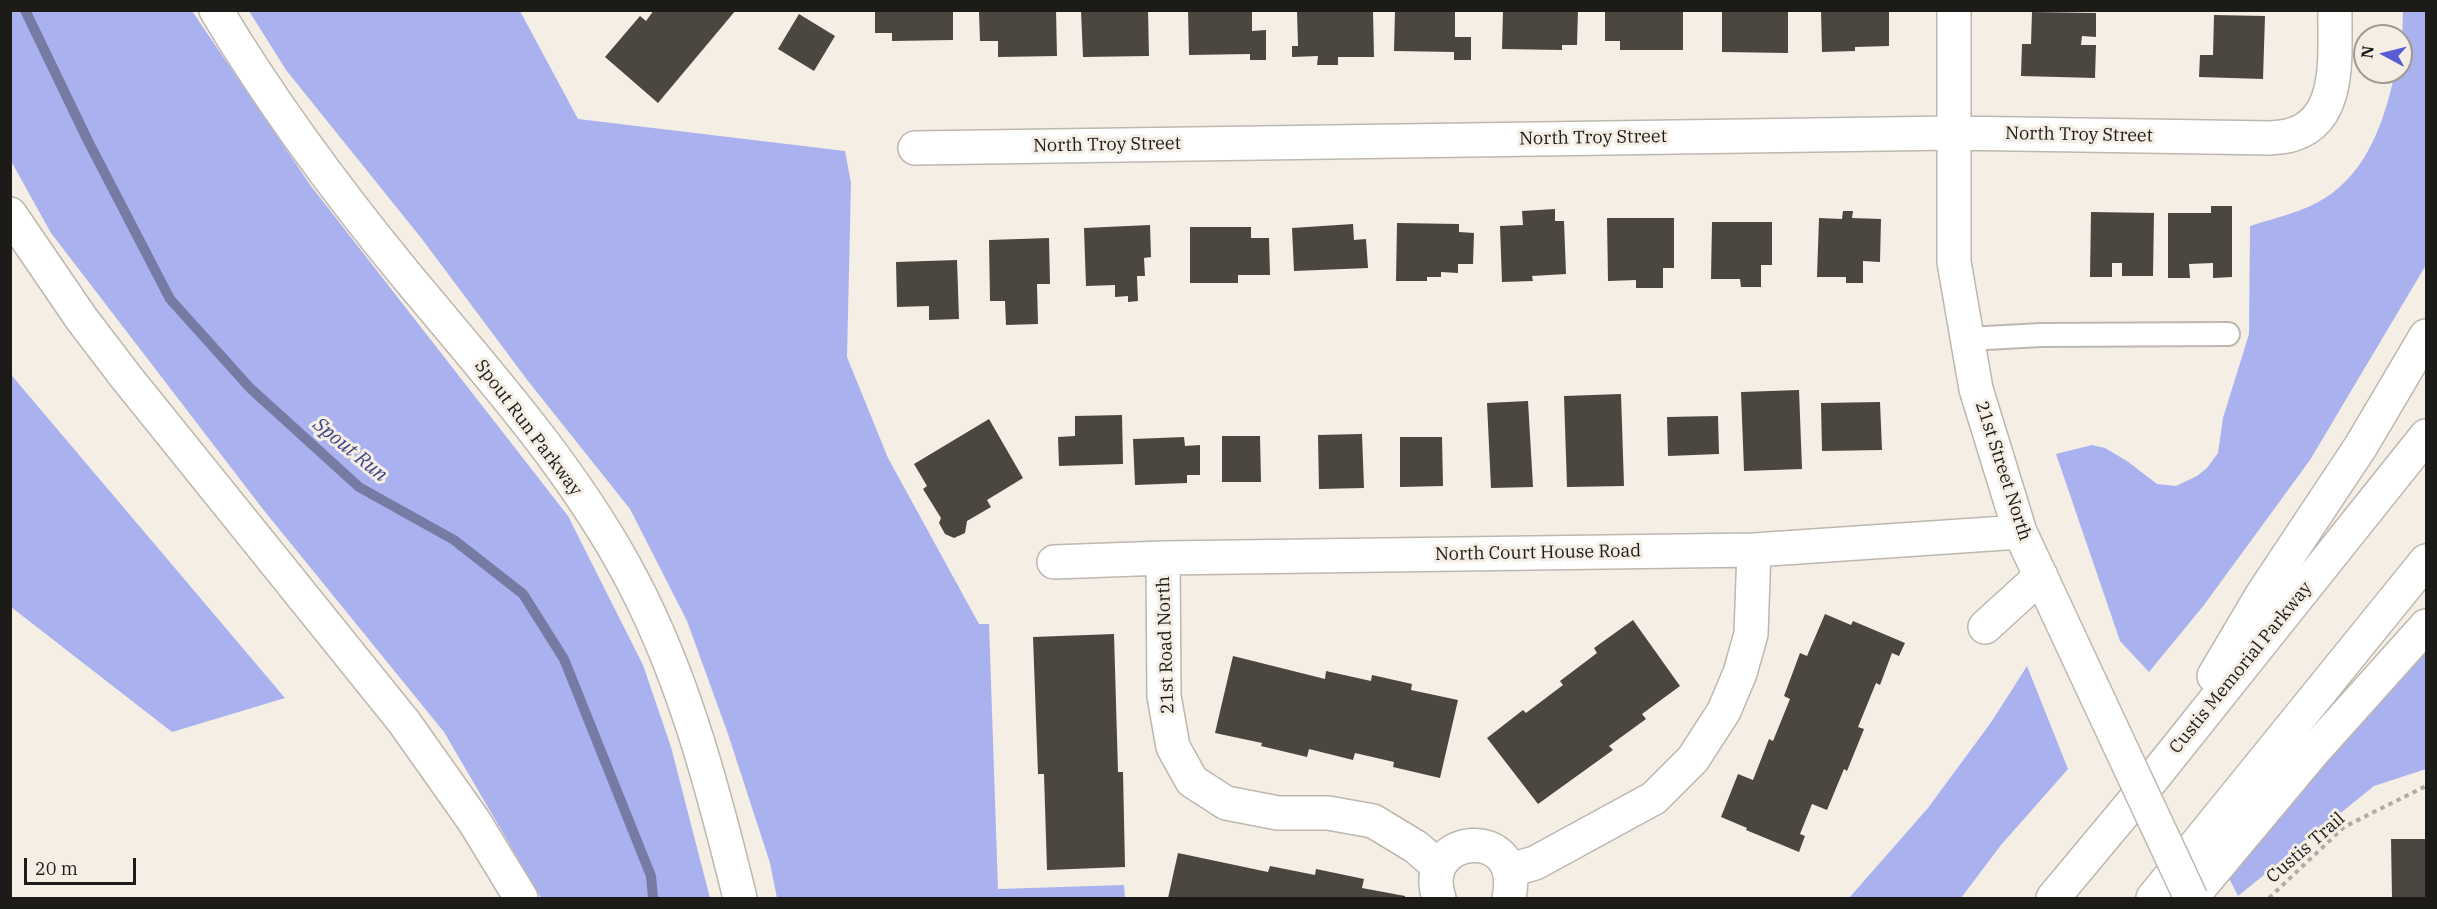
<!DOCTYPE html>
<style>
body{margin:0}
#map{position:relative;width:2437px;height:909px;overflow:hidden;background:#f5eee5;font-family:"IBM Plex Serif",serif}
canvas{display:block}
.frame{position:absolute;inset:0;border:12px solid #1d1b18;pointer-events:none}
.north{position:absolute;left:2353px;top:24px;width:60px;height:60px;box-sizing:border-box;background:#f5eee5;border:2px solid #9f9a93;border-radius:50%;rotate:277deg;font-size:16px;font-weight:700;line-height:24px;text-align:center;color:#1d1b18}
.north::after{content:'';display:block;margin:auto;width:21px;height:27px;background:#595cd3;clip-path:polygon(50% 0,100% 100%,50% 72%,0 100%)}
.scale{position:absolute;left:24px;top:858px;width:112px;height:27px;box-sizing:border-box;border:3px solid #1d1b18;border-top:0;padding-left:8px;font-size:18px;line-height:21px;white-space:nowrap;color:#1d1b18;-webkit-text-stroke:4px #f5eee5;paint-order:stroke}
</style>
<div id="map">
<canvas width="2437" height="909"></canvas>
<div class="frame"></div>
<div class="north">N</div>
<div class="scale">20 m</div>
</div>
<script>
const g = document.querySelector('canvas').getContext('2d');
g.lineJoin = 'round';
function fill(path, color) { g.fillStyle = color; g.fill(path, 'evenodd'); }
function trace(path, color, width, dash) { g.strokeStyle = color; g.lineWidth = width; g.lineCap = dash ? 'butt' : 'round'; g.setLineDash(dash || []); g.stroke(path); }
function label(font, color, halo, rows, align = 'center') {
  g.font = font + ' "IBM Plex Serif",serif'; g.lineWidth = 6; g.setLineDash([]); g.textBaseline = 'middle'; g.strokeStyle = halo; g.fillStyle = color; for (const [text, x, y, turn = 0] of rows) {
    g.save(); g.translate(x, y); g.rotate((+turn || 0) * Math.PI / 180); g.textAlign = isNaN(turn) ? turn : align; if (halo) g.strokeText(text, 0, 0); g.fillText(text, 0, 0); g.restore();
  }
}
fill(new Path2D(`
 M10 11H192L311 186 568 516 643 665 671 747 710 898H541L444 732 262 508 51 233 11 161Z
 M249 11H520L578 119 845 151 851 183 847 357 888 458 979 624H989L998 889 1124 885 1125 898H777L770 863 728 734 687 621 630 509 528 381 422 239 286 70Z
 M2403 11H2426V265L2310 460 2204 605 2149 672 2120 641 2056 454 2092 445 2105 448 2127 461 2157 484 2176 486 2197 476 2207 468 2218 453 2223 418 2249 334 2250 226C2275 218 2303 212 2325 198 2368 171 2385 119 2395 72H2401Z
 M11 373 13 377 285 698 172 732 11 607Z
 M2426 646V769L2374 786 2238 896 2221 862Z
 M2027 666 2068 769 2001 845 1961 898H1849L1928 808 1992 721Z`), '#a9b2ee');
trace(new Path2D(`
 M25 10 88 141 170 299 250 388 359 487 454 540 523 594 564 659 651 876 653 898`), '#757ba3', 10);
fill(new Path2D(`
 M654 10H736L658 103 605 57 640 16 646 21Z
 M875 10H953V40L892 41V33H875Z
 M1056 10 1057 56 998 57V41H980L979 12Z
 M1148 10 1149 56 1083 57 1081 11Z
 M1188 10H1252V31L1266 30V60H1250V54L1189 55Z
 M1297 10H1373L1374 57H1338V65H1317L1318 56 1292 57V46H1298Z
 M1395 10H1455V37H1471V60H1454V52L1394 51Z
 M1503 10H1578L1577 45H1562V50L1502 49Z
 M1605 10H1683V50H1620V41H1605Z
 M1722 10H1788V53L1722 52Z
 M1821 10H1889V46L1855 47V51L1822 52Z
 M2032 12 2096 13V37L2082 36 2081 45H2096L2095 78 2021 76 2022 44H2031Z
 M799 14 835 36 814 71 778 49Z
 M2214 15 2265 16 2263 79 2199 77 2200 55H2213Z
 M2211 206H2232V277L2213 278V263L2189 264 2190 278H2168V213H2211Z
 M1555 209V221H1564L1566 274 1532 276 1533 281 1502 282 1500 226 1523 225 1522 211Z
 M1843 211H1853L1852 218 1881 219 1880 262 1863 261V283H1846V277H1817L1819 218 1842 219Z
 M2091 212 2154 213 2153 276H2122V263H2112V277H2090Z
 M1607 218H1674V268H1663V288H1636V280L1608 281Z
 M1712 222H1772V265H1761V287H1741L1740 279H1711Z
 M1397 223 1459 224V232L1474 233 1473 264H1458V273L1441 272V277H1427V281H1396Z
 M1353 224 1354 240 1366 239 1368 268 1294 271 1292 228Z
 M1150 225 1151 257 1144 258 1145 276H1137L1138 301 1128 302V296L1115 297V285L1086 286 1084 228Z
 M1190 227H1251V238H1269L1270 275H1238V283H1190Z
 M1049 238 1050 284H1037L1038 324 1006 325 1005 301H990L989 240Z
 M957 260 959 319 929 320V306L897 307 896 262Z
 M1799 390 1802 469 1744 471 1741 392Z
 M1621 394 1624 486 1567 487 1564 396Z
 M1528 401 1533 487 1491 488 1487 403Z
 M1880 402 1882 450 1822 451 1821 403Z
 M1122 415 1123 464 1059 466 1058 437 1075 436V416Z
 M1718 416 1719 454 1668 456 1667 417Z
 M989 419 1023 478 987 500 991 507 967 521 965 533 954 538 945 534 939 523 941 518 923 489 927 486 914 464Z
 M1362 434 1364 488 1319 489 1318 435Z
 M1222 436H1260L1261 482H1222Z
 M1184 437 1185 446 1200 445V475H1187V483L1135 485 1133 439Z
 M1400 437H1442L1443 486 1400 487Z
 M1825 614 1851 625 1853 621 1905 643 1899 656 1892 653 1880 685 1876 683 1858 727 1864 729 1847 771 1844 769 1827 810 1812 804 1800 834 1805 836 1799 852 1746 830 1747 828 1721 817 1738 774 1753 780 1769 739 1773 741 1790 699 1784 696 1800 653 1807 656Z
 M1633 620 1680 686 1642 714 1646 719 1609 746 1613 750 1538 804 1487 738 1523 710 1526 713 1563 685 1560 681 1597 653 1594 648Z
 M1114 634 1118 772H1123L1125 867 1047 870 1044 774H1038L1033 637Z
 M1233 656 1325 679 1326 671 1371 681 1372 675 1412 684 1411 690 1458 700 1440 778 1393 767 1394 762 1355 753 1353 760 1309 749 1307 757 1261 746 1262 743 1215 733Z
 M2391 839H2426V898H2392Z
 M1178 853 1268 872 1270 866 1315 875 1316 869 1364 879 1362 888 1405 896V898H1168Z`), '#4b463f');
const lane = new Path2D(`
 M1968 339 2041 335 2228 334`);
const street = new Path2D(`
 M1954 10V262L1976 389 2020 532 2090 682
 M915 148 1953 133 2271 138C2279 137 2287 137 2294 134 2343 118 2334 51 2335 10
 M1163 558 1164 696 1173 747 1192 781 1226 803 1278 813H1328L1373 821 1416 847 1439 867
 M1054 562 1163 558 1754 550 2020 532
 M1985 627 2041 576
 M1510 870 1535 863 1654 798 1693 759 1724 711 1740 673 1751 634 1754 550
 M1439 898C1417 834 1525 822 1509 898`);
const highway = new Path2D(`
 M216 10C272 104 336 190 405 274 482 367 564 457 623 563 681 666 712 784 740 898
 M10 214 81 318 126 377 404 722 474 821 521 898
 M2214 676 2262 595 2361 446 2426 336
 M2053 898 2153 778 2426 436
 M2153 898 2426 561
 M2191 898 2313 752 2426 626`);
trace(lane, '#bdb7ae', 26);
trace(street, '#bdb7ae', 36);
trace(highway, '#bdb7ae', 36);
trace(new Path2D(`
 M2269 898 2344 827 2426 786`), '#b1aba4', 4, [4.5, 4.5]);
trace(lane, '#fff', 22);
trace(street, '#fff', 33);
trace(highway, '#fff', 33);
const streetBridge = new Path2D(`
 M2090 682 2191 898`);
trace(streetBridge, '#bdb7ae', 36, []);
trace(streetBridge, '#fff', 33);
label('18px', '#1d1b18', '#f5eee5', [
 ["North Troy Street",2079,135,1],
 ["North Troy Street",1593,138,-1],
 ["North Troy Street",1107,145,-1],
 ["Spout Run Parkway",528,428,53],
 ["21st Street North",2003,471,72],
 ["North Court House Road",1538,553,-1],
 ["21st Road North",1166,645,-92],
 ["Custis Memorial Parkway",2241,668,-51],
 ["Custis Trail",2306,848,-41]
]);
label('italic 20px', '#3e438a', '#f5eee5', [
 ["Spout Run",350,450,39]
]);
</script>
